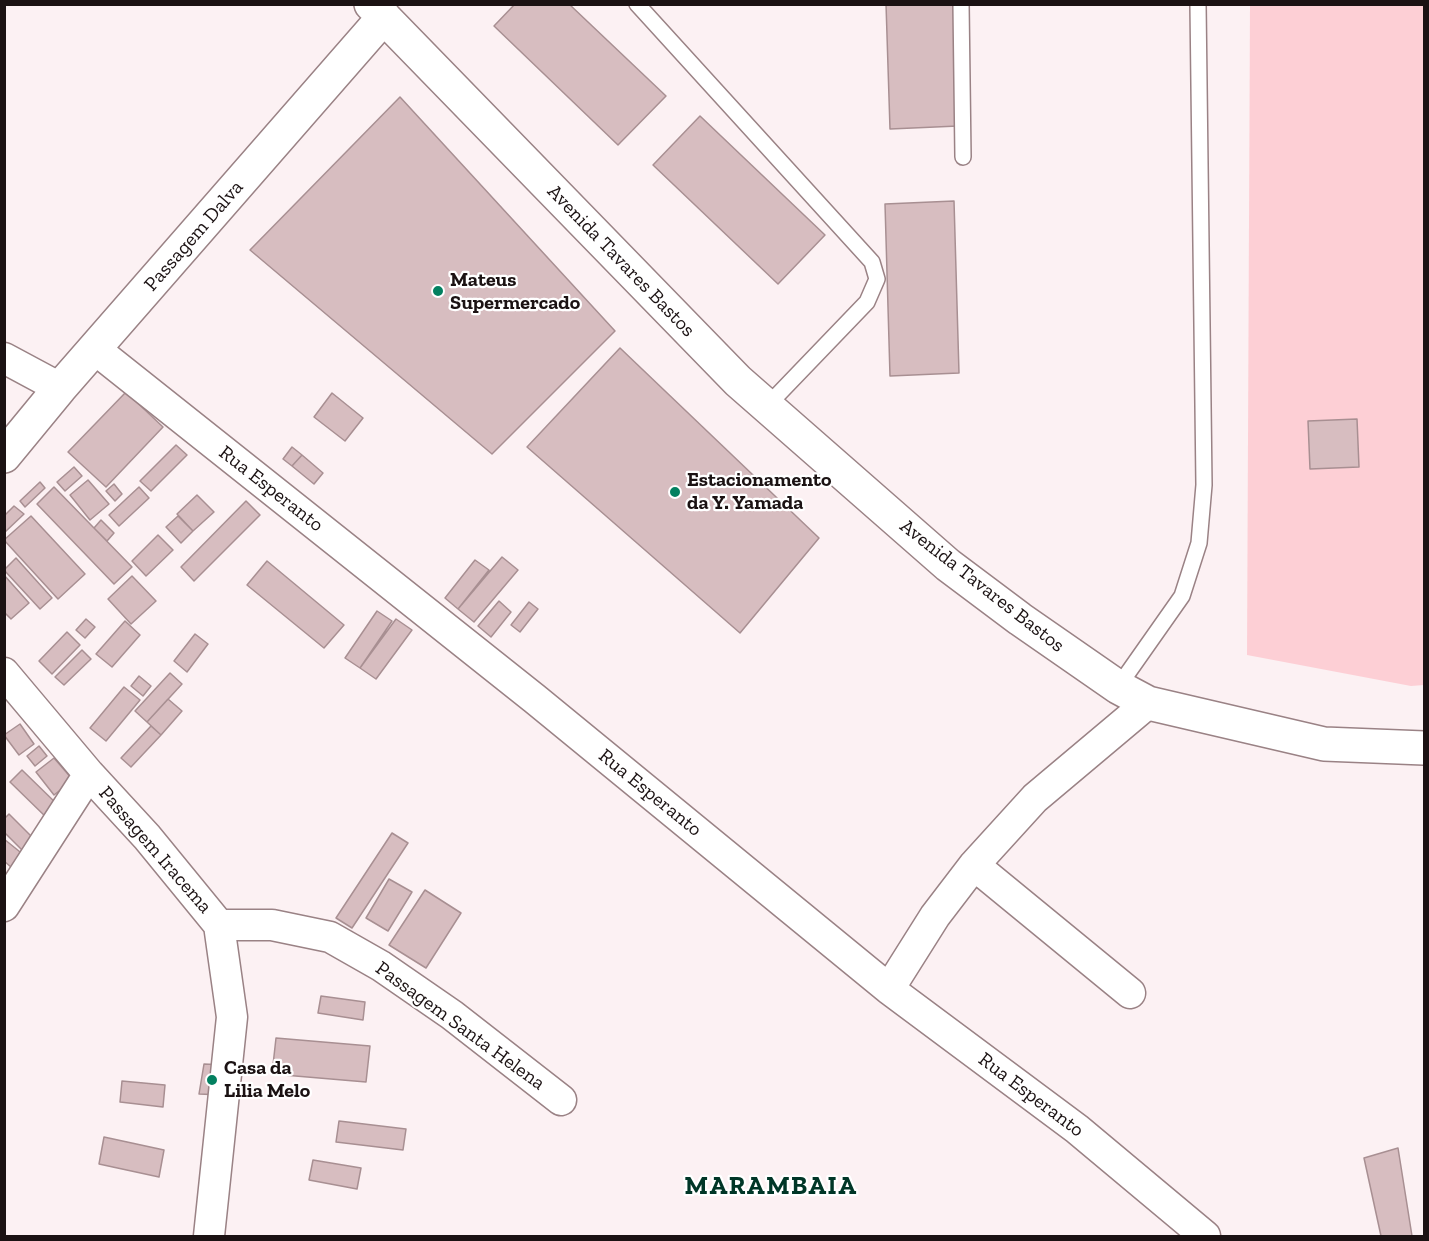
<!DOCTYPE html>
<style>
body{margin:0}
#map{position:relative;width:1429px;height:1241px;overflow:hidden;background:#fcf1f3;font-family:"Zilla Slab",serif}
canvas{display:block}
.frame{position:absolute;inset:0;border:6px solid #1b1213;pointer-events:none}
</style>
<div id="map">
<canvas width="1429" height="1241"></canvas>
<div class="frame"></div>
</div>
<script>
const g = document.querySelector('canvas').getContext('2d');
g.lineJoin = 'round';
function fill(path, color) { g.fillStyle = color; g.fill(path, 'evenodd'); }
function trace(path, color, width, dash) { g.strokeStyle = color; g.lineWidth = width; g.lineCap = dash ? 'butt' : 'round'; g.setLineDash(dash || []); g.stroke(path); }
function label(font, color, halo, rows, align = 'center') {
  g.font = font + ' "Zilla Slab",serif'; g.lineWidth = 4.5; g.setLineDash([]); g.textBaseline = 'middle'; g.strokeStyle = halo; g.fillStyle = color; for (const [text, x, y, turn = 0] of rows) {
    g.save(); g.translate(x, y); g.rotate((+turn || 0) * Math.PI / 180); g.textAlign = isNaN(turn) ? turn : align; if (halo) g.strokeText(text, 0, 0); g.fillText(text, 0, 0); g.restore();
  }
}
fill(new Path2D(`
 M1250 5H1424V685L1411 686 1247 655Z`), '#fdcfd5');
const building = new Path2D(`
 M515 4H569L666 96 618 145 494 26Z
 M886 4H955L958 126 890 129Z
 M400 97 615 331 492 454 250 250Z
 M700 116 825 235 778 284 653 165Z
 M954 201 959 373 890 376 885 204Z
 M620 348 819 538 740 633 527 447Z
 M126 392 163 427 106 487 68 452Z
 M332 393 363 418 345 441 314 417Z
 M1357 419 1359 467 1310 469 1308 421Z
 M176 445 187 455 151 491 140 481Z
 M292 447 302 455 292 466 283 459Z
 M302 455 323 473 314 484 292 466Z
 M74 467 82 476 65 491 57 482Z
 M88 480 109 504 90 520 70 495Z
 M40 482 45 488 25 507 20 501Z
 M114 484 122 494 115 501 106 491Z
 M54 487 132 567 114 584 37 504Z
 M139 487 149 498 119 526 109 515Z
 M197 495 214 512 193 531 177 514Z
 M246 501 260 515 194 581 181 567Z
 M14 506 24 514 4 533V516Z
 M31 516 85 574 58 599 4 540Z
 M178 516 193 531 181 543 166 527Z
 M101 520 114 533 107 541 94 528Z
 M158 535 173 550 146 576 132 561Z
 M502 557 518 570 474 622 458 609Z
 M16 558 52 598 40 609 4 570Z
 M475 560 489 570 458 609 445 598Z
 M267 561 344 625 324 648 247 585Z
 M4 575 29 603 11 619 4 612Z
 M132 576 156 601 131 624 108 599Z
 M499 601 511 612 491 637 478 626Z
 M529 602 538 609 520 632 511 625Z
 M377 611 392 621 360 668 345 658Z
 M86 619 95 627 85 638 76 630Z
 M396 619 412 630 376 679 360 668Z
 M125 621 140 635 112 667 96 654Z
 M67 632 80 645 52 674 39 661Z
 M195 634 208 644 187 672 174 661Z
 M82 650 91 659 64 685 55 677Z
 M170 673 182 684 147 722 135 711Z
 M139 676 151 686 143 696 131 686Z
 M124 687 140 700 106 741 90 728Z
 M168 699 182 711 161 735 147 722Z
 M20 724 34 744 19 755 4 735Z
 M151 726 161 735 131 767 121 758Z
 M39 746 47 756 35 766 27 756Z
 M54 758 73 780 54 795 36 772Z
 M22 770 61 808 49 820 10 782Z
 M9 814 38 843 26 854 4 832V819Z
 M392 833 408 843 352 928 336 918Z
 M4 839 30 860 19 874 4 861Z
 M389 879 412 892 388 931 366 918Z
 M425 890 461 913 426 968 389 945Z
 M321 996 365 1002 363 1020 318 1013Z
 M276 1038 370 1046 366 1082 272 1074Z
 M204 1064 225 1065 222 1095 199 1094Z
 M122 1081 165 1085 163 1107 120 1102Z
 M339 1121 406 1129 403 1150 336 1142Z
 M104 1137 164 1150 159 1177 99 1164Z
 M1398 1148 1412 1236H1381L1364 1158Z
 M313 1160 361 1168 357 1189 309 1180Z`);
fill(building, '#d7bdc0');
trace(building, '#a88f92', 1.5);
const lane = new Path2D(`
 M637 4 872 262 877 279 867 302 767 406
 M961 4 963 157
 M1118 687 1182 596 1199 543 1204 485 1198 4`);
const street = new Path2D(`
 M96 350 535 699 889 989 1077 1129 1205 1236
 M4 358 60 388
 M4 673 89 774 147 837 219 925 232 1017 209 1236
 M974 865 1130 993
 M4 906 89 774
 M219 925H272L330 937 381 966 452 1015 561 1100
 M889 989 935 916 974 865 1035 798 1148 703`);
const secondary = new Path2D(`
 M371 4 738 381 948 565 1020 619 1118 687 1148 703 1324 744 1424 748
 M4 456 60 388 384 17`);
trace(lane, '#9a8285', 18);
trace(street, '#9a8285', 33);
trace(secondary, '#9a8285', 36);
trace(lane, '#fff', 15);
trace(street, '#fff', 30);
trace(secondary, '#fff', 33);
for (const [x, y, r, color] of [
 [438,291,6,"#038060"],
 [675,492,6,"#038060"],
 [212,1080,6,"#038060"]
]) { const dot = new Path2D(); dot.arc(x, y, r, 0, 2 * Math.PI); g.fillStyle = color; g.fill(dot); trace(dot, '#fff', 2); }
label('20px', '#1b1213', '#fff', [
 ["Passagem Dalva",194,236,-49],
 ["Avenida Tavares Bastos",621,261,46],
 ["Rua Esperanto",271,489,38],
 ["Avenida Tavares Bastos",982,586,38],
 ["Rua Esperanto",650,793,39],
 ["Passagem Iracema",155,850,49],
 ["Passagem Santa Helena",460,1026,36],
 ["Rua Esperanto",1031,1095,37]
]);
label('bold 20px', '#1b1213', '#fff', [
 ["Mateus",450,280],
 ["Supermercado",450,303],
 ["Estacionamento",687,480],
 ["da Y. Yamada",687,503],
 ["Casa da",224,1068],
 ["Lilia Melo",224,1091]
], 'left');
g.letterSpacing = '1.5px';
label('bold 26px', '#003627', '#fff', [
 ["MARAMBAIA",771,1187]
]);
g.letterSpacing = '0px';
</script>
